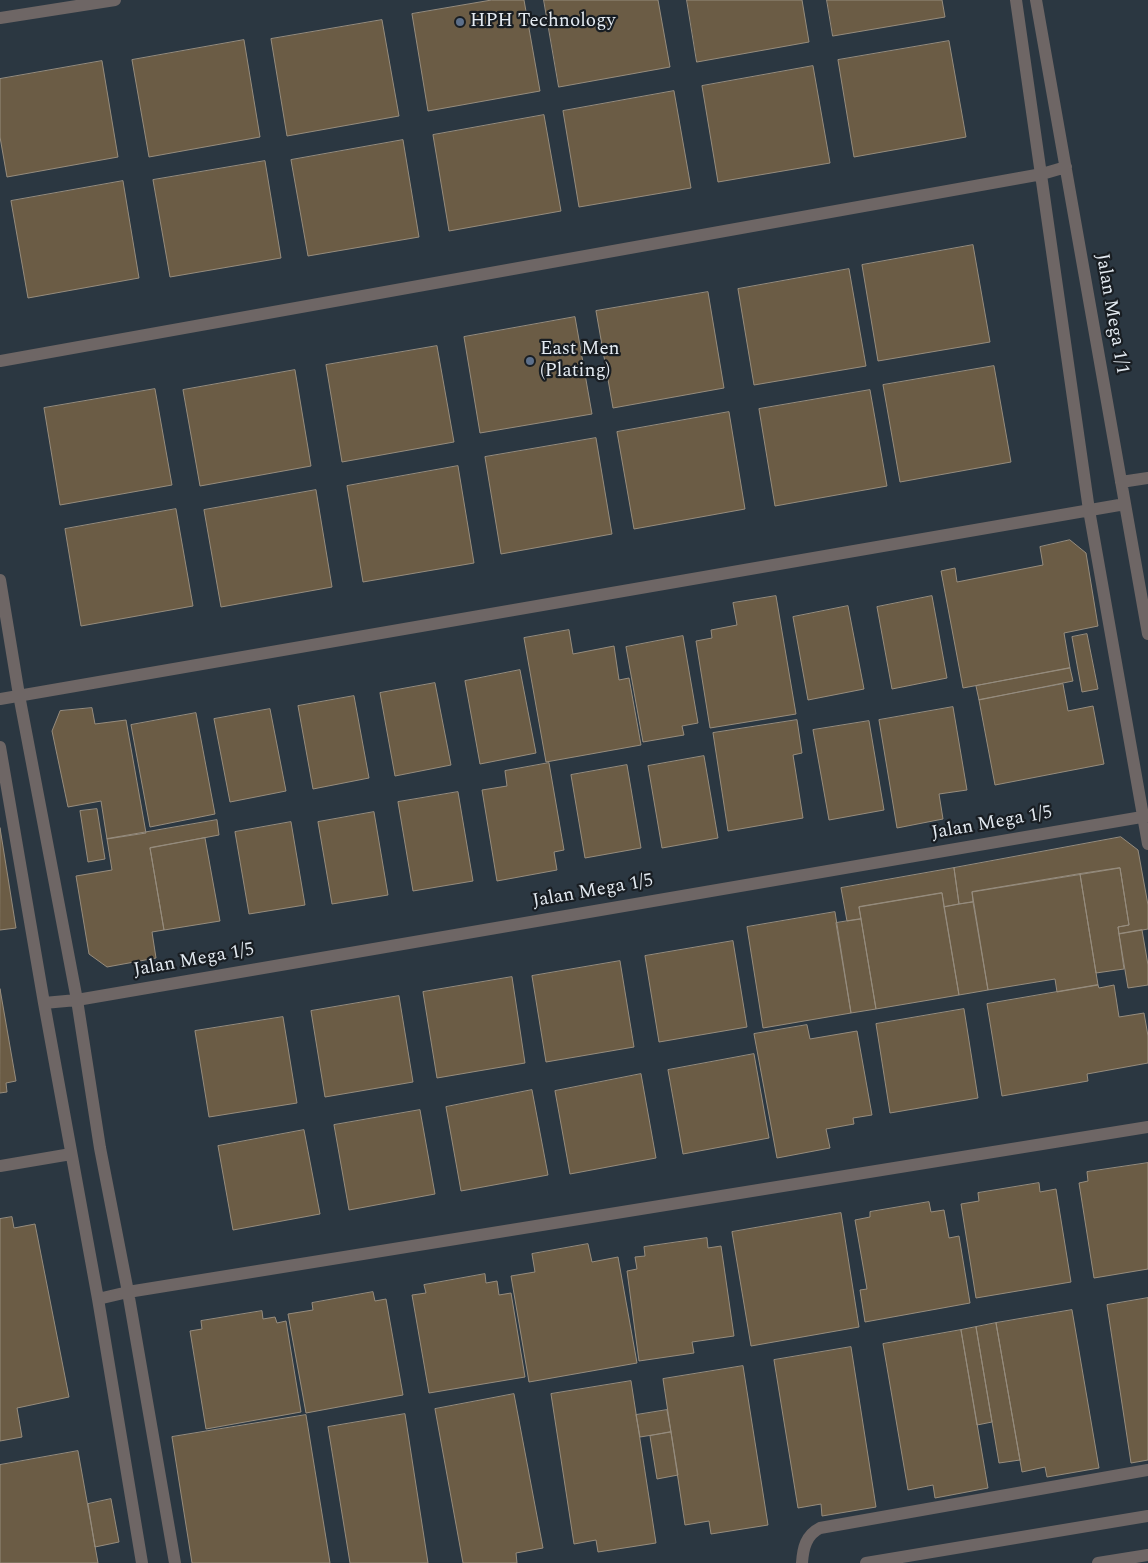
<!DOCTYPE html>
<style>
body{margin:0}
canvas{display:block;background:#2b3741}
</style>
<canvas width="1148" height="1563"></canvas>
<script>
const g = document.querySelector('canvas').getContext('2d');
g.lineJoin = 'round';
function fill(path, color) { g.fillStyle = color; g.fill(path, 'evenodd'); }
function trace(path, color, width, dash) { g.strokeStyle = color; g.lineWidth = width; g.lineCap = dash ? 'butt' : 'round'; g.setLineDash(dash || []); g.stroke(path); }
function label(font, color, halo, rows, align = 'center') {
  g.font = font + ' Spectral,serif'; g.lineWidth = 4.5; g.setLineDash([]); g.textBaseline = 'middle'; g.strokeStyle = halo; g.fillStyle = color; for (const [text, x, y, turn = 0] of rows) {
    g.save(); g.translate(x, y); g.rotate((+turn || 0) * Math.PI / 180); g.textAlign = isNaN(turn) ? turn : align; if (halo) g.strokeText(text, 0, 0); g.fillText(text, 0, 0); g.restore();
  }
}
const building = new Path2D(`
 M492 0H524L540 91 428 111 412 14Z
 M544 0H658L670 67 559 87Z
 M687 0H802L809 42 697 62Z
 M827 0H942L945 17 833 36Z
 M382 20 399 116 287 136 271 39Z
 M244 40 260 137 149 157 132 60Z
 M949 41 966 137 854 157 838 60Z
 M102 61 118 157 7 177 0 137V79Z
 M813 66 830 163 718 182 702 86Z
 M674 91 691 188 579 207 563 111Z
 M544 115 561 211 449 231 433 135Z
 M403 140 419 237 308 256 291 160Z
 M265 161 281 258 170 277 153 180Z
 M123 181 139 278 28 298 11 201Z
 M973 245 990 342 878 361 862 265Z
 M849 269 866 366 754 385 738 289Z
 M708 292 724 388 613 408 596 311Z
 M575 317 592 414 480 433 464 337Z
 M437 346 454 442 342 462 326 365Z
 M994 366 1011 462 900 482 883 385Z
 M295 370 311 466 200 486 183 390Z
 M155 389 172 485 60 505 44 408Z
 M870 390 887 486 775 506 759 409Z
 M729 412 745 509 634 529 617 432Z
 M596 438 612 534 501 554 485 457Z
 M458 466 474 563 363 582 347 486Z
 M316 490 332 587 221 607 204 510Z
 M176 509 193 606 81 626 65 529Z
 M1070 540 1086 553 1098 626 1064 633 1070 668 963 688 941 571 955 568 957 582 1043 565 1040 547Z
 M776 596 796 714 710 728 696 641 712 638 711 630 737 625 733 603Z
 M932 596 947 678 892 689 877 607Z
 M848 606 864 689 808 700 793 617Z
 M569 630 573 654 614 646 619 680 629 678 641 745 546 762 524 638Z
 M1087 634 1098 689 1082 692 1072 637Z
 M683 636 698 723 682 726 684 735 643 742 626 647Z
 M1070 668 1073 681 979 700 976 686Z
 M520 670 536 753 480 764 465 681Z
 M435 683 451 765 395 776 380 693Z
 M1063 684 1068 711 1093 706 1104 764 995 785 979 700Z
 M354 696 369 778 313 789 298 706Z
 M953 707 967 790 939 794 943 819 897 828 879 720Z
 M92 708 95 724 126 720 146 833 107 839 101 801 68 807 52 731 60 711Z
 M270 709 286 791 230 802 214 719Z
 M196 713 215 814 150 827 131 725Z
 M797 720 802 753 793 755 803 818 728 831 713 733Z
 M869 721 884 810 829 820 813 730Z
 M704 756 718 838 662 848 648 766Z
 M549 763 564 850 554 852 557 870 497 881 482 790 507 786 505 771Z
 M627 765 641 848 585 858 571 775Z
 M458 792 473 881 413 891 398 802Z
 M97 809 105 859 88 862 80 811Z
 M374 812 388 895 332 904 318 822Z
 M217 820 219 835 150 848 164 930 152 932 156 958 107 967 89 954 76 876 112 870 107 839Z
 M291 822 305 905 249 914 235 832Z
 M0 828 16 928 0 930Z
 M1121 837 1138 850 1148 905V929L1119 934 1118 927 1129 925 1120 868 972 892 973 902 959 904 954 868Z
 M205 838 220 921 164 930 150 848Z
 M954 868 959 904 944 907 942 893 859 907 861 919 847 921 841 888Z
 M1120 868 1129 925 1118 927 1124 969 1096 973 1080 874Z
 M1080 874 1098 985 1057 992 1055 979 988 990 972 892Z
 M942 893 959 995 876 1009 859 907Z
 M973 902 988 990 959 995 944 907Z
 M835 912 851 1013 763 1028 747 927Z
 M861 919 876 1009 851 1013 836 923Z
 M1142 930 1148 965V985L1128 988 1119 934Z
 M733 941 747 1027 659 1042 645 956Z
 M620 961 634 1047 546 1062 532 976Z
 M512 977 525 1063 437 1078 423 992Z
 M1098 985 1099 988 1114 985 1119 1017 1144 1013 1148 1036V1063L1087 1074 1088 1081 1002 1096 987 1004Z
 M0 989 16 1081 6 1083 7 1092 0 1093Z
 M399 996 413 1082 325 1097 311 1011Z
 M964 1009 978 1098 890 1113 876 1024Z
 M283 1017 297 1103 209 1117 195 1031Z
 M807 1025 810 1039 857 1031 872 1115 853 1118 854 1124 826 1129 830 1148 777 1158 754 1034Z
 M754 1054 769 1138 683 1154 668 1070Z
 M641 1074 656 1158 570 1174 555 1091Z
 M532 1090 548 1175 461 1191 446 1107Z
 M420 1110 435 1194 349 1210 334 1125Z
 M304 1130 320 1214 233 1230 218 1146Z
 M1148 1163V1269L1094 1278 1079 1183 1088 1181 1087 1172Z
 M1039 1183 1040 1192 1056 1189 1071 1282 976 1298 961 1204 979 1201 978 1193Z
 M929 1202 931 1212 944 1210 949 1238 959 1236 970 1303 865 1322 860 1290 867 1289 855 1220 870 1217V1212Z
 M841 1213 859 1327 751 1346 732 1232Z
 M12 1217 14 1228 35 1224 69 1397 17 1408 22 1437 0 1441V1219Z
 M707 1238 708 1248 721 1246 734 1336 692 1342 694 1353 639 1361 627 1271 637 1269 635 1257 645 1256 644 1247Z
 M588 1244 592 1262 618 1257 637 1363 529 1382 511 1276 535 1272 532 1254Z
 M485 1274 486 1283 497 1281 499 1295 511 1293 525 1377 429 1393 412 1295 426 1293 424 1285Z
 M373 1292 375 1301 386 1299 403 1395 306 1413 288 1314 313 1310 312 1303Z
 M1148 1298V1460L1131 1463 1107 1305Z
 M1072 1310 1099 1468 1047 1477 1045 1467 1022 1472 996 1323Z
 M262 1311 263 1319 275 1317 277 1323 286 1321 301 1412 206 1429 190 1331 202 1329 201 1321Z
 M996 1323 1020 1460 999 1463 976 1327Z
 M976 1327 992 1422 977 1425 961 1330Z
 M961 1330 988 1488 935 1498 933 1485 908 1490 883 1344Z
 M851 1347 876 1507 822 1516 821 1504 798 1508 774 1360Z
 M743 1366 768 1525 711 1534 709 1521 685 1525 663 1379Z
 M631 1381 656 1543 598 1552 596 1540 574 1544 551 1394Z
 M514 1394 543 1548 516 1553 517 1563H463L435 1409Z
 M667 1410 671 1432 640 1437 636 1415Z
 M405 1414 428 1563H350L328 1427Z
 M306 1415 330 1563H192L172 1437Z
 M671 1432 678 1475 657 1479 650 1436Z
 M78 1451 98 1563H0V1465Z
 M111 1499 119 1542 95 1547 88 1504Z`);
fill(building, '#6b5c45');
trace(building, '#968c7d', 1);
trace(new Path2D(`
 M1016 0 1089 510 1148 844
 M1036 0 1148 634
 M0 18 115 0
 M0 361 1042 174 1066 167
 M1121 482 1148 478
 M0 580 19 695 77 1000 100 1148 128 1292 175 1563
 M0 699 1125 504
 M0 747 44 1003 98 1299 142 1563
 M44 1003 77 1000 1148 816
 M0 1166 71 1154
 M98 1299 128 1292 1148 1127
 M802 1563C803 1548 806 1535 820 1528L1148 1470
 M866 1563 1148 1516
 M1098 1563 1148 1555`), '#6e6665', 12);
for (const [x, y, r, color] of [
 [460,22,5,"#5c6f8a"],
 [530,361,5,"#5c6f8a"]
]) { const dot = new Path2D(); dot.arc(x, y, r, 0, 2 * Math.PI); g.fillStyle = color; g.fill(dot); trace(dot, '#181d22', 2); }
label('19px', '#e4ebf2', '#181d22', [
 ["HPH Technology",470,22],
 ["East Men",540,350],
 ["(Plating)",540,372]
], 'left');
label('19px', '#e4ebf2', '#181d22', [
 ["Jalan Mega 1/1",1111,314,80],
 ["Jalan Mega 1/5",992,824,-10],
 ["Jalan Mega 1/5",593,892,-10],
 ["Jalan Mega 1/5",194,961,-10]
]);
</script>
